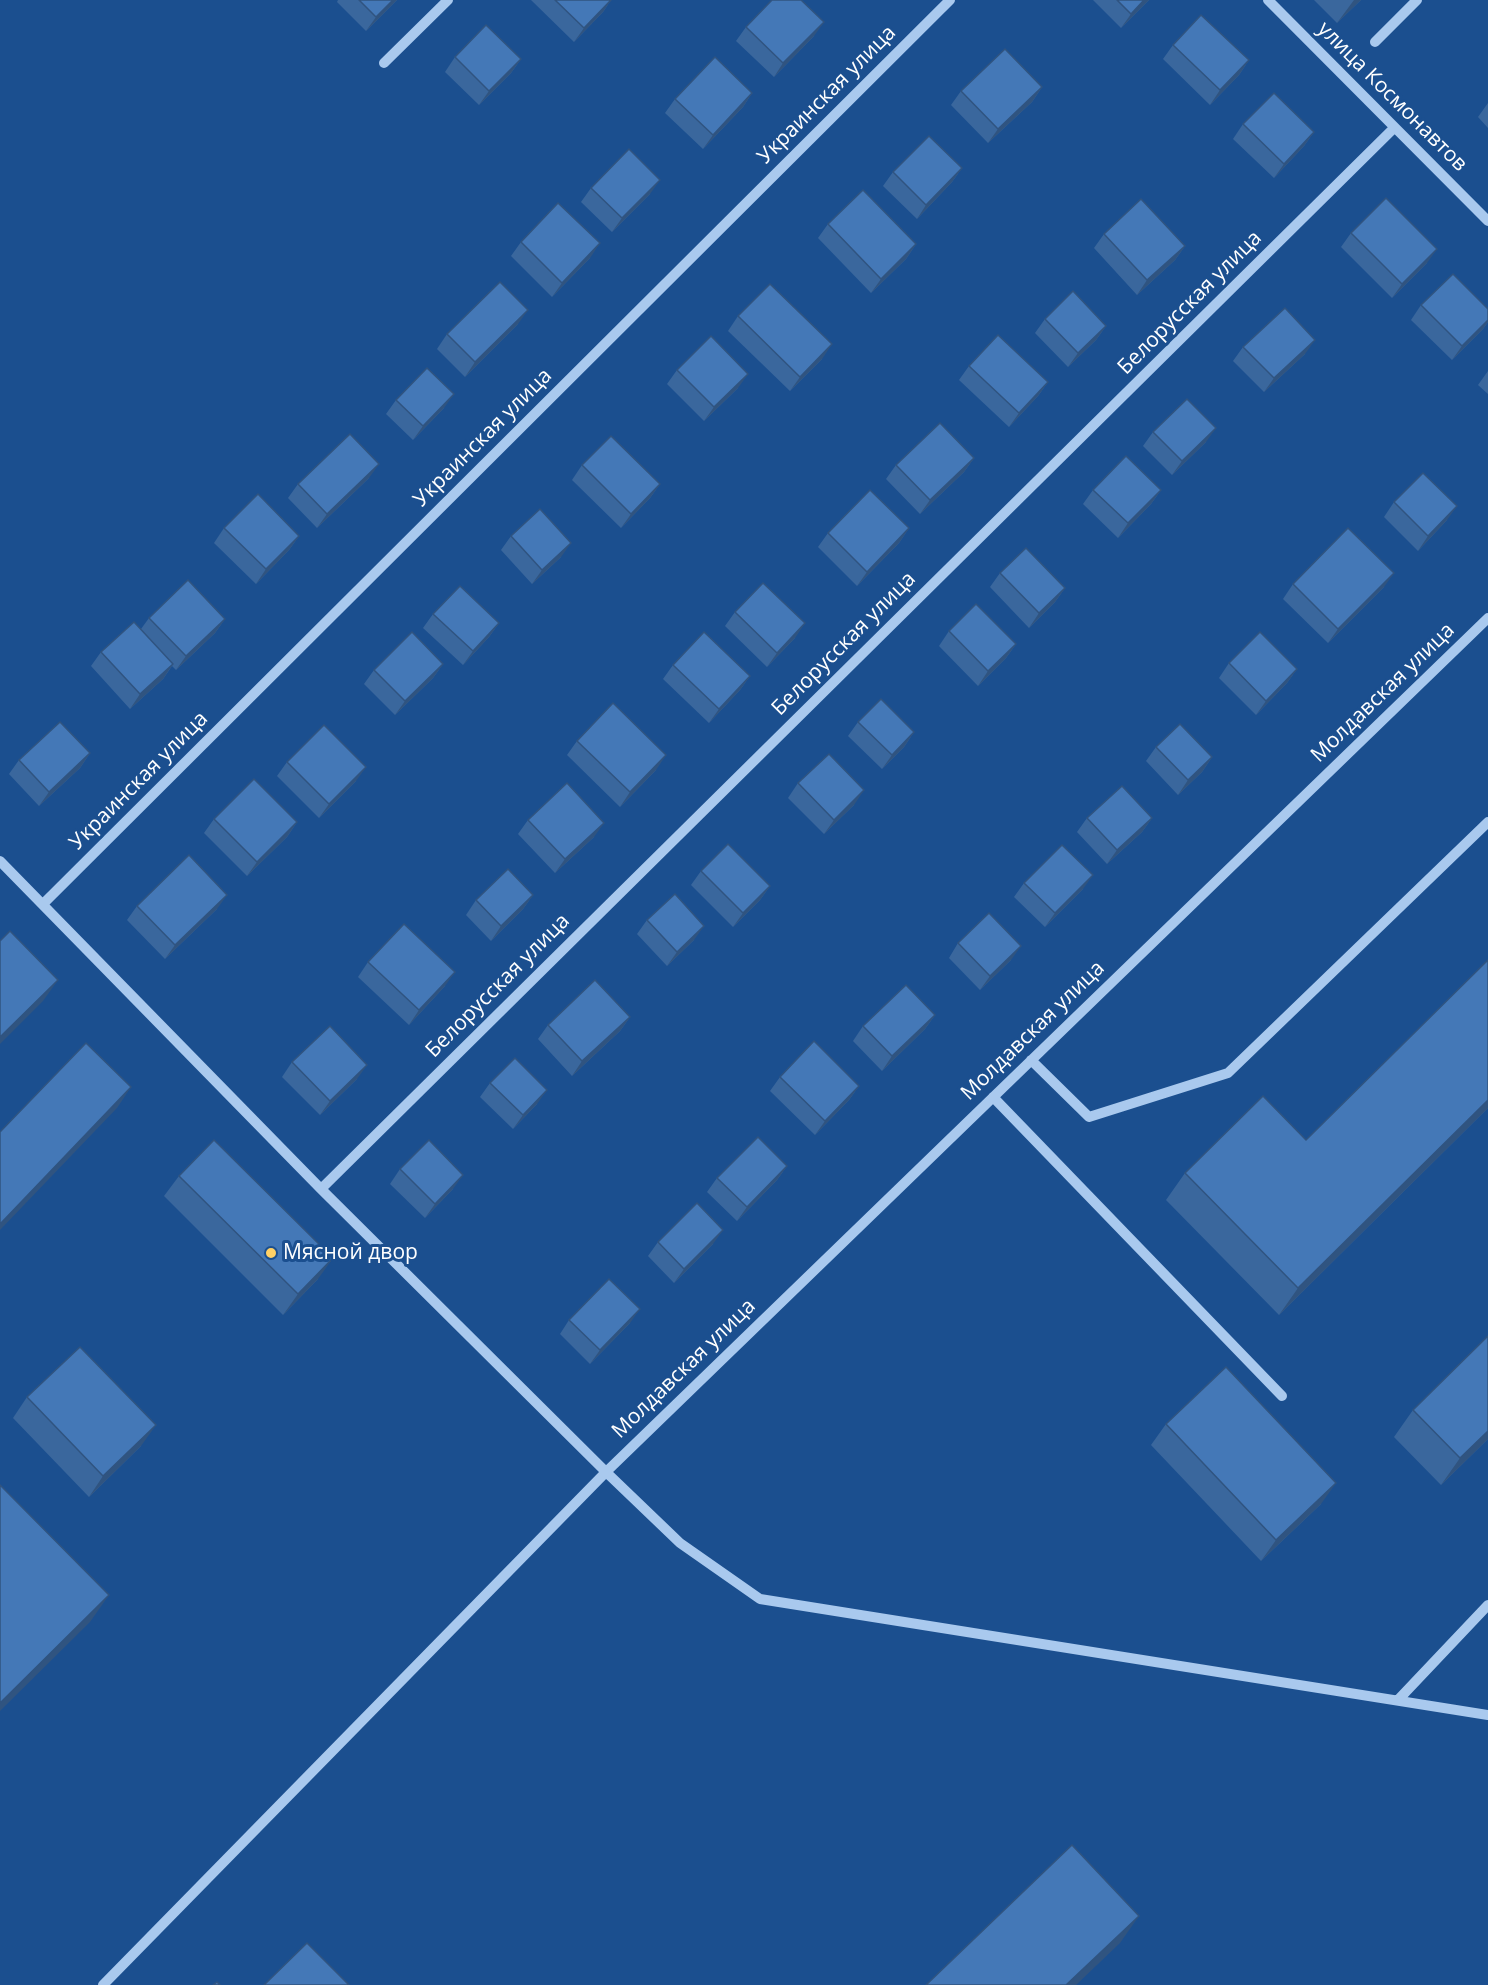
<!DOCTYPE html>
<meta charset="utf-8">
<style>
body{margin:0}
canvas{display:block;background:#1b4f8f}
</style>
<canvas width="1488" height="1985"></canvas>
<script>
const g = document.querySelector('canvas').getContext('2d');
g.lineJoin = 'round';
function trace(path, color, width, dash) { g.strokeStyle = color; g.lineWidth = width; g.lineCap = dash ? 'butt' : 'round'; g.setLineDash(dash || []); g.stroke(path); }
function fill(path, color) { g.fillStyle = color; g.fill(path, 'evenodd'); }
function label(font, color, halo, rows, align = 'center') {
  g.font = font + ' "Open Sans",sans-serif'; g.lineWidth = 6; g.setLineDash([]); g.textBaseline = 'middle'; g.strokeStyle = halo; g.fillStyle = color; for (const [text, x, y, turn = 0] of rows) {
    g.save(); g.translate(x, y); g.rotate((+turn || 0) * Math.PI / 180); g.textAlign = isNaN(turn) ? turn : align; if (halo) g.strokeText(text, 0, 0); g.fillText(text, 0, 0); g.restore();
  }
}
trace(new Path2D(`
 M1268 0 1488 221
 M1375 42 1417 0
 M384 63 448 0
 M0 861 321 1189 606 1472 680 1543 760 1599 1488 1715
 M43 904 950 0
 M1031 1060 1089 1117 1228 1073 1488 822
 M993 1097 1282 1396
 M321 1189 1394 128
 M1398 1700 1488 1605
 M103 1985 606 1472 1488 618`), '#a9c9ee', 10);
fill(new Path2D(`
 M338 0H397L366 31 337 2Z
 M531 0H611L603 12 574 42Z
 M1093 0H1149L1121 28Z
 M1314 0H1361L1337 23Z
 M746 27 814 36 774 77 736 41Z
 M1173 45 1249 60 1239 75 1210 105 1163 59Z
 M455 57 521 59 511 73 479 105 445 72Z
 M1042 87 1032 102 988 143 951 105 961 91Z
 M752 93 743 107 703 149 665 113 675 99Z
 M1488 103V128L1478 117Z
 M1243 124 1314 132 1304 146 1274 178 1233 139Z
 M962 168 952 182 917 219 883 186 893 172Z
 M591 188 650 194 612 232 581 202Z
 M828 224 916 244 906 259 871 293 818 238Z
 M1351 233 1427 263 1392 298 1341 247Z
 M1104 234 1185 246 1175 260 1137 295 1094 248Z
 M521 242 590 258 552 297 511 256Z
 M1421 305 1488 309V322L1483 329 1452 360 1411 320Z
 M738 316 822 359 790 391 728 331Z
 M1045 319 1106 326 1096 340 1068 367 1035 333Z
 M518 324 465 377 437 349 447 334Z
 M1243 347 1305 354 1264 392 1233 361Z
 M969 366 1048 382 1038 396 1009 427 959 380Z
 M677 370 738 388 704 421 667 384Z
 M1488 371V394L1478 385Z
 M396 400 444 408 413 440 386 414Z
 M1153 432 1206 442 1172 475 1143 446Z
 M974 458 964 472 920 514 886 479 896 465Z
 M582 465 660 484 650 498 621 528 572 480Z
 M369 478 317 528 288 498 298 484Z
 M1093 490H1161L1151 504 1118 538 1083 504Z
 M1394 502 1447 520 1418 551 1384 517Z
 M224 528 299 536 289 550 256 584 214 543Z
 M909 528 899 543 857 586 818 547 828 533Z
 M511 536 561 557 532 584 501 550Z
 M1000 573 1065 588 1055 602 1029 628 990 587Z
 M1293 584 1384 587 1328 643 1283 599Z
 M735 612 795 638 767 667 725 626Z
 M433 614 499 623 489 637 463 665 423 628Z
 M149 618 225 619 215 633 176 670 172 666 163 679 130 709 91 666 101 652 141 629Z
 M949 631 1016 644 1006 658 978 686 939 646Z
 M1229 663 1297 669 1287 683 1256 715 1219 678Z
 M443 664 433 678 395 715 364 684 374 670Z
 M673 665 750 676 740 690 709 723 663 679Z
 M858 722 914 732 904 747 882 769 848 736Z
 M577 741 656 770 620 807 567 755Z
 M1156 747 1212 757 1202 772 1178 795 1146 761Z
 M90 753 80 768 39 806 9 774 19 760Z
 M287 762 356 781 319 818 277 776Z
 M798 783 854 805 824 834 788 798Z
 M1087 818H1152L1142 832 1107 864 1077 832Z
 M214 819 297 822 287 837 247 876 204 833Z
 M528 820 594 837 555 873 518 834Z
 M701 871 770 886 760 900 733 927 691 885Z
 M1024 883 1083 889 1045 927 1014 897Z
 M533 895 523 909 491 941 466 915 476 900Z
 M137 906 217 909 165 959 127 920Z
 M647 920 694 940 667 966 637 934Z
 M958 943 1011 960 980 990 949 958Z
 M368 962 445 986 409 1025 358 977Z
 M935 1015 925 1029 882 1071 853 1041 863 1026Z
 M630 1017 620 1031 572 1076 538 1039 548 1025Z
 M292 1062 357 1079 320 1115 282 1077Z
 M780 1077 859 1086 849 1100 815 1135 770 1091Z
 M490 1083 537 1104 513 1129 480 1097Z
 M1488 1108 1279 1315 1166 1200 1185 1173 1306 1140Z
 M787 1166 777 1180 737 1221 707 1192 717 1178Z
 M400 1169 453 1189 425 1218 390 1184Z
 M179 1176 318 1279 283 1315 164 1196Z
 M658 1242 713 1244 674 1283 648 1256Z
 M569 1320 630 1323 590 1364 560 1334Z
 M1488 1336V1439L1441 1485 1394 1437 1413 1410Z
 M27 1397 141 1446 89 1497 13 1418Z
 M1166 1424 1321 1504 1261 1561 1151 1445Z`), '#3a679d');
fill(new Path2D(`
 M393 0H397L366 31 376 17Z
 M611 0 603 12 574 42 584 28Z
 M1144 0H1149L1121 28 1131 14Z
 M1354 0H1361L1337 23Z
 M824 22 814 36 774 77 783 63Z
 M521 59 511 73 479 105 489 91Z
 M1249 60 1239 75 1210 105 1220 90Z
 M1042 87 1032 102 988 143 998 129Z
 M752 93 743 107 703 149 713 135Z
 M1314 132 1304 146 1274 178 1284 164Z
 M962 168 952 182 917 219 926 205Z
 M660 180 650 194 612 232 622 218Z
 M600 243 590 258 552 297 562 283Z
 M916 244 906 259 871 293 881 279Z
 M1185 246 1175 260 1137 295 1147 280Z
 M1437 249 1427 263 1392 298 1402 284Z
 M528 310 518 324 465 377 475 362Z
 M1488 320V322L1483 329 1452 360 1462 346Z
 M1106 326 1096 340 1068 367 1078 353Z
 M1315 340 1305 354 1264 392 1274 378Z
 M832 344 822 359 790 391 800 377Z
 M748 374 738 388 704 421 714 407Z
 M1048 382 1038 396 1009 427 1019 413Z
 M454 394 444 408 413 440 423 426Z
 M1216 428 1206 442 1172 475 1182 461Z
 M974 458 964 472 920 514 930 500Z
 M379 464 369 478 317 528 327 514Z
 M660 484 650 498 621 528 631 514Z
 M1161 490 1151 504 1118 538 1128 523Z
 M1457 506 1447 520 1418 551 1428 536Z
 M909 528 899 543 857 586 867 572Z
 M299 536 289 550 256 584 266 569Z
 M571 543 561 557 532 584 542 570Z
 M1394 573 1384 587 1328 643 1338 629Z
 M1065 588 1055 602 1029 628 1039 613Z
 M225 619 215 633 176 670 186 656Z
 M499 623 489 637 463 665 473 651Z
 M805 623 795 638 767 667 777 653Z
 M1016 644 1006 658 978 686 988 671Z
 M173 664 163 679 130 709 140 694Z
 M443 664 433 678 395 715 405 701Z
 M1297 669 1287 683 1256 715 1266 701Z
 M750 676 740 690 709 723 719 709Z
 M914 732 904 747 882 769 892 755Z
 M90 753 80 768 39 806 49 792Z
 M666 755 656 770 620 807 630 792Z
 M1212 757 1202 772 1178 795 1188 780Z
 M366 767 356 781 319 818 329 804Z
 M864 790 854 805 824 834 834 820Z
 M1152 818 1142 832 1107 864 1117 850Z
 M297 822 287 837 247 876 257 862Z
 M604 823 594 837 555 873 565 859Z
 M1093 875 1083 889 1045 927 1055 913Z
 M770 886 760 900 733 927 743 913Z
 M227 895 217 909 165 959 175 945Z
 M533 895 523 909 491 941 501 926Z
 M704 926 694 940 667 966 677 952Z
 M1021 946 1011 960 980 990 990 976Z
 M455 972 445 986 409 1025 419 1010Z
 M58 980 43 1001 0 1044V1037Z
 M935 1015 925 1029 882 1071 892 1056Z
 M630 1017 620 1031 572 1076 582 1061Z
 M367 1065 357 1079 320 1115 330 1101Z
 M859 1086 849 1100 815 1135 825 1121Z
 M131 1087 117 1108 0 1230V1224Z
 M547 1090 537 1104 513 1129 523 1115Z
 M1488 1100V1108L1279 1315 1298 1288Z
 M787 1166 777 1180 737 1221 747 1207Z
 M463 1175 453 1189 425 1218 435 1204Z
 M723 1230 713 1244 674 1283 684 1269Z
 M333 1258 318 1279 283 1315 298 1294Z
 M640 1309 630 1323 590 1364 600 1350Z
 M156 1425 141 1446 89 1497 103 1476Z
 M1488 1431V1439L1441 1485 1460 1458Z
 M1336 1483 1321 1504 1261 1561 1276 1540Z
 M109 1595 90 1622 0 1711V1703Z
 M1139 1916 1120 1943 1076 1985H1066Z`), '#305480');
const building = new Path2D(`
 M359 0H393L376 17Z
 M555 0H611L584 28Z
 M772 0H801L824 22 783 63 746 27Z
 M1117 0H1144L1131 14Z
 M1201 15 1249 60 1220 90 1173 45Z
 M486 25 521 59 489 91 455 57Z
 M1005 49 1042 87 998 129 961 91Z
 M715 57 752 93 713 135 675 99Z
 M1274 93 1314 132 1284 164 1243 124Z
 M929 136 962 168 926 205 893 172Z
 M629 149 660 180 622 218 591 188Z
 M863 190 916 244 881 279 828 224Z
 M1386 198 1437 249 1402 284 1351 233Z
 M1141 199 1185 246 1147 280 1104 234Z
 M558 203 600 243 562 283 521 242Z
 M1453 274 1488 309V320L1462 346 1421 305Z
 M500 282 528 310 475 362 447 334Z
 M770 284 832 344 800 377 738 316Z
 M1073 291 1106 326 1078 353 1045 319Z
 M1285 308 1315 340 1274 378 1243 347Z
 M998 335 1048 382 1019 413 969 366Z
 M711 336 748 374 714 407 677 370Z
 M427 368 454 394 423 426 396 400Z
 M1187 399 1216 428 1182 461 1153 432Z
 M940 423 974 458 930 500 896 465Z
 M350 434 379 464 327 514 298 484Z
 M611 436 660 484 631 514 582 465Z
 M1126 456 1161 490 1128 523 1093 490Z
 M1423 473 1457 506 1428 536 1394 502Z
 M870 490 909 528 867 572 828 533Z
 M258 494 299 536 266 569 224 528Z
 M540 509 571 543 542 570 511 536Z
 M1348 528 1394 573 1338 629 1293 584Z
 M1026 548 1065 588 1039 613 1000 573Z
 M188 580 225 619 186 656 149 618Z
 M763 583 805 623 777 653 735 612Z
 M460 586 499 623 473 651 433 614Z
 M976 604 1016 644 988 671 949 631Z
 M134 622 173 664 140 694 101 652Z
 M412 632 443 664 405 701 374 670Z
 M704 632 750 676 719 709 673 665Z
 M1260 632 1297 669 1266 701 1229 663Z
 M881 699 914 732 892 755 858 722Z
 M613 703 666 755 630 792 577 741Z
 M60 722 90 753 49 792 19 760Z
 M1180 724 1212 757 1188 780 1156 747Z
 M324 725 366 767 329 804 287 762Z
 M829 754 864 790 834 820 798 783Z
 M254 779 297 822 257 862 214 819Z
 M567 783 604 823 565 859 528 820Z
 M1122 786 1152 818 1117 850 1087 818Z
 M728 844 770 886 743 913 701 871Z
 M1062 845 1093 875 1055 913 1024 883Z
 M189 855 227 895 175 945 137 906Z
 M508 869 533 895 501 926 476 900Z
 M675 894 704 926 677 952 647 920Z
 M989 913 1021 946 990 976 958 943Z
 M404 924 455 972 419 1010 368 962Z
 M10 931 58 980 0 1037V941Z
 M1488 960V1100L1298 1288 1185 1173 1263 1096 1306 1140Z
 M595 980 630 1017 582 1061 548 1025Z
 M906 985 935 1015 892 1056 863 1026Z
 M330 1026 367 1065 330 1101 292 1062Z
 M814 1041 859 1086 825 1121 780 1077Z
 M86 1043 131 1087 0 1224V1132Z
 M515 1058 547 1090 523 1115 490 1083Z
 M758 1137 787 1166 747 1207 717 1178Z
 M214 1140 333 1258 298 1294 179 1176Z
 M429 1140 463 1175 435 1204 400 1169Z
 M697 1203 723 1230 684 1269 658 1242Z
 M609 1279 640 1309 600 1350 569 1320Z
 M1488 1336V1431L1460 1458 1413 1410Z
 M80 1347 156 1425 103 1476 27 1397Z
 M1226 1367 1336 1483 1276 1540 1166 1424Z
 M0 1485 109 1595 0 1703Z
 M1072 1845 1139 1916 1066 1985H926Z
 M307 1943 349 1985H264Z
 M217 1982 220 1985H213Z`);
fill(building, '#4478b7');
trace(building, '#305480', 1.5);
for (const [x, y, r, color] of [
 [271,1253,6,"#ffd166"]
]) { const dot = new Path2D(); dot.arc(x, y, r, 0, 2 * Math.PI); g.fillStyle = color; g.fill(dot); trace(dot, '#1b4f8f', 2); }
label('21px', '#fff', '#1b4f8f', [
 ["Украинская улица",827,95,-45],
 ["улица Космонавтов",1392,97,45],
 ["Белорусская улица",1190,303,-45],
 ["Украинская улица",483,438,-45],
 ["Белорусская улица",844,644,-45],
 ["Молдавская улица",1383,693,-44],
 ["Украинская улица",139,781,-45],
 ["Белорусская улица",498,986,-45],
 ["Молдавская улица",1033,1031,-44],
 ["Молдавская улица",684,1369,-44]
]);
label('21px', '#fff', '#1b4f8f', [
 ["Мясной двор",283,1253]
], 'left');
</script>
